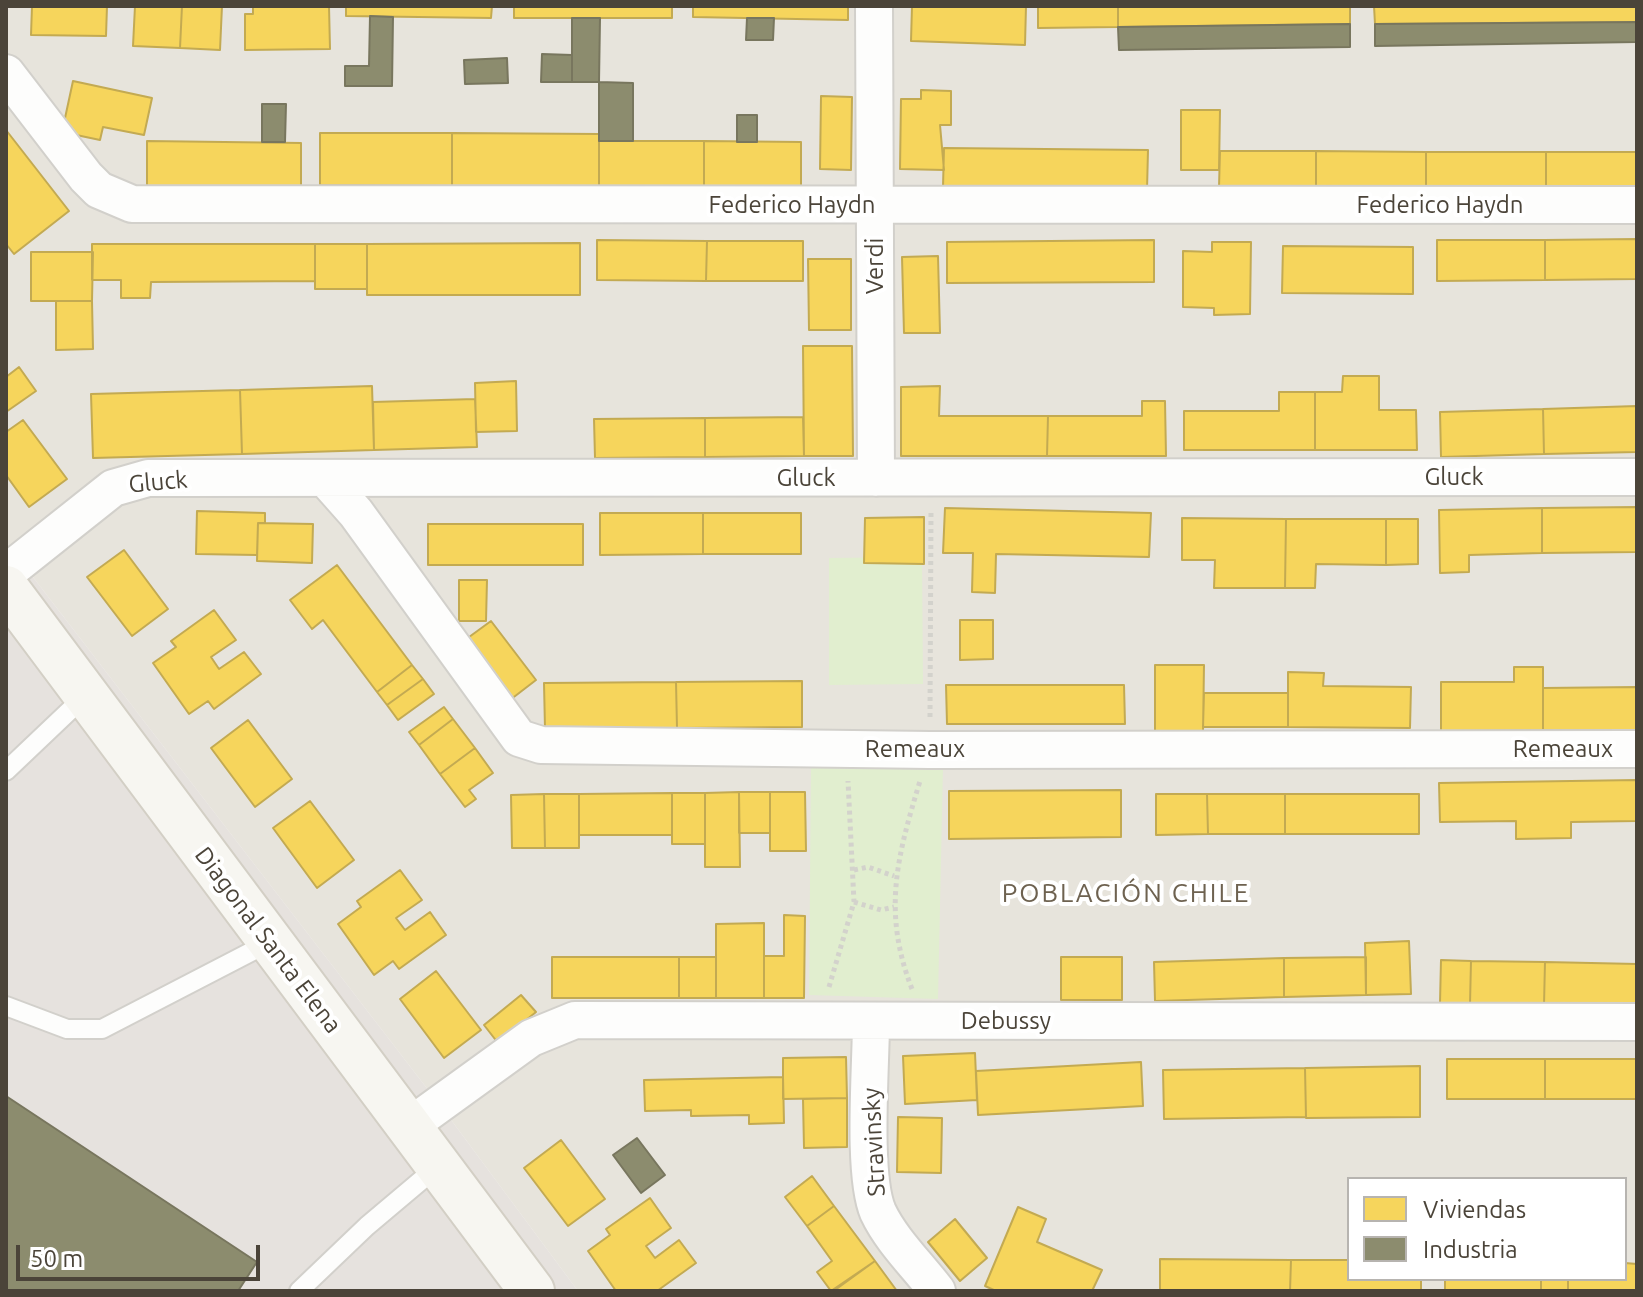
<!DOCTYPE html>
<meta charset="utf-8">
<style>
body{margin:0}
#map{position:relative;width:1643px;height:1297px;overflow:hidden;background:#f4f2ee;font-family:Ubuntu,sans-serif}
canvas{display:block}
.frame{position:absolute;inset:0;border:8px solid #4b4439;pointer-events:none}
.legend{position:absolute;left:1347px;top:1177px;width:280px;height:104px;box-sizing:border-box;background:#fff;border:2px solid #b7b4b0;margin:0;padding:10px 14px;list-style:none;font-size:24px;color:#4b4439}
.legend li{display:flex;align-items:center;gap:16px;height:40px}
.legend b{width:40px;border:2px solid #b7b4b0}
.scale{position:absolute;left:16px;top:1245px;width:244px;height:36px;box-sizing:border-box;border:4px solid #4b4439;border-top:0;padding-left:10px;font-size:24px;line-height:28px;white-space:nowrap;color:#4b4439;-webkit-text-stroke:6px #fff;paint-order:stroke}
</style>
<div id="map">
<canvas width="1643" height="1297"></canvas>
<div class="frame"></div>
<ul class="legend">
<li><b style="height:22px;background:#f6d55c"></b>Viviendas</li>
<li><b style="height:22px;background:#8c8c6e"></b>Industria</li>
</ul>
<div class="scale">50 m</div>
</div>
<script>
const g = document.querySelector('canvas').getContext('2d');
g.lineJoin = 'round';
function fill(path, color) { g.fillStyle = color; g.fill(path, 'evenodd'); }
function trace(path, color, width, dash) { g.strokeStyle = color; g.lineWidth = width; g.lineCap = dash ? 'butt' : 'round'; g.setLineDash(dash || []); g.stroke(path); }
function label(font, color, halo, rows, align = 'center') {
  g.font = font + ' Ubuntu,sans-serif'; g.lineWidth = 8; g.setLineDash([]); g.textBaseline = 'middle'; g.strokeStyle = halo; g.fillStyle = color; for (const [text, x, y, turn = 0] of rows) {
    g.save(); g.translate(x, y); g.rotate((+turn || 0) * Math.PI / 180); g.textAlign = isNaN(turn) ? turn : align; if (halo) g.strokeText(text, 0, 0); g.fillText(text, 0, 0); g.restore();
  }
}
fill(new Path2D(`
 M6 6H1637V1291H578L446 1113 6 542ZM1349 1179H1625V1279H1349Z`), '#e7e4dc');
fill(new Path2D(`
 M6 542 446 1113 578 1291H6Z`), '#e6e2de');
fill(new Path2D(`
 M922 557 923 684 829 685V558Z
 M943 766 938 999 809 995 811 767Z`), '#e1eecf');
const homes = new Path2D(`
 M32 6H107L106 36 31 35Z
 M135 6H182L180 48 133 46Z
 M182 6H222L220 50 180 48Z
 M253 6H329L330 49 245 50V14H253Z
 M346 6H492L491 18 346 16Z
 M514 6H672V18H514Z
 M693 6H848V20L693 17Z
 M912 6H1026L1025 45 911 41Z
 M1038 6H1118V27L1038 28Z
 M1118 6H1350V24L1118 27Z
 M1374 6H1637V22L1375 24Z
 M73 81 152 98 144 135 103 127 100 140 62 132Z
 M921 90 951 91V125H940L944 170 900 169 901 99H921Z
 M821 96 852 97 851 170 820 169Z
 M1181 110H1220L1219 170H1181Z
 M6 130 69 211 14 254 6 244Z
 M320 133H452V186L320 185Z
 M452 133 599 134V186H452Z
 M147 141 301 143V188L147 187Z
 M599 141H704V191L599 190Z
 M704 141 801 142V191H704Z
 M944 148 1148 150 1147 190 943 187Z
 M1220 151H1316V187H1219Z
 M1316 151 1426 152V187H1316Z
 M1426 152H1546V187H1426Z
 M1546 152H1637V187H1546Z
 M1637 239V279L1545 280V240Z
 M597 240 707 241 706 281 597 280Z
 M1154 240V282L947 283V242Z
 M1437 240H1545V280L1437 281Z
 M707 241H803V281H706Z
 M1212 242H1251L1250 314 1214 315V308L1183 307V251L1212 252Z
 M580 243V295H367V244Z
 M92 244H315V281L151 282 150 298H121V280H92Z
 M315 244H367V289H315Z
 M1283 246 1413 247V294L1282 293Z
 M31 252H93L92 301H31Z
 M938 256 940 333H904L902 257Z
 M808 259H851V330H809Z
 M56 301H92L93 349 56 350Z
 M803 346H852L853 456H804Z
 M19 367 36 391 6 412V377Z
 M1343 376H1379V410H1416L1417 450H1315V392H1342Z
 M516 381 517 431 476 432 475 383Z
 M372 386 374 450 242 454 240 390Z
 M940 386 939 416H1048L1047 456H901V387Z
 M240 390 242 454 93 458 91 394Z
 M1279 392H1315V450H1184V411H1279Z
 M475 399 477 447 374 450 373 402Z
 M1142 401H1165L1166 456H1047L1048 416H1142Z
 M1637 406V452L1544 454 1543 409Z
 M1543 409 1544 454 1441 457 1440 412Z
 M803 417 804 456 705 457V418Z
 M705 418V457L595 458 594 419Z
 M23 420 67 479 29 507 6 475V432Z
 M1637 507V552L1542 553V508Z
 M945 508 1151 513 1149 557 996 554 995 593 972 592 973 553H943Z
 M1542 508V553L1469 555V572L1440 573 1439 510Z
 M197 511 265 513V523H258L257 555 196 554Z
 M600 513H703V554L600 555Z
 M703 513H801V554H703Z
 M924 517V564L864 563 865 518Z
 M1182 518 1286 519 1285 588H1214L1215 560H1182Z
 M1286 519H1386V565L1316 564 1315 588H1285Z
 M1386 519H1418V564L1386 565Z
 M258 523 313 524 312 563 257 561Z
 M428 524H583V565H428Z
 M124 550 168 609 132 636 87 577Z
 M337 565 412 665 377 692 323 620 312 629 290 600Z
 M459 580H487L486 621H459Z
 M214 610 236 640 211 657 219 669 244 652 261 674 214 709 208 701 189 714 153 663 176 647 171 641Z
 M960 620H993V659L960 660Z
 M491 621 536 680 510 700 465 640Z
 M412 665 423 679 387 705 377 692Z
 M1155 665H1204L1203 732 1155 731Z
 M1514 667H1543V730L1441 731V682H1514Z
 M1288 672 1324 673 1323 686 1411 687 1410 728 1288 727Z
 M423 679 434 694 398 720 387 705Z
 M802 681V727L677 728 676 682Z
 M676 682 677 728 545 729 544 683Z
 M946 685H1124L1125 724H947Z
 M1637 687V730H1543V688Z
 M1204 693H1288V727H1203Z
 M444 707 453 719 419 745 409 732Z
 M453 719 475 748 440 774 419 745Z
 M248 720 292 779 255 807 211 748Z
 M475 748 493 773 469 790 476 799 465 807 440 774Z
 M1637 780V821L1571 822V838L1516 839V821L1440 822 1439 783Z
 M1121 790V837L949 839V791Z
 M739 792 740 867H705V793Z
 M739 792H770V833H739Z
 M770 792H805L806 851H770Z
 M672 793V835H579V794Z
 M672 793H705V844H672Z
 M544 794 545 848H512L511 795Z
 M544 794H579V848H545Z
 M1156 794H1207L1208 834 1156 835Z
 M1207 794H1285V834H1208Z
 M1285 794H1419V834H1285Z
 M310 801 354 860 317 888 273 828Z
 M400 870 422 900 396 918 405 930 430 912 446 935 399 969 393 961 374 975 338 924 361 907 357 901Z
 M784 915 805 916 804 998H764V956H784Z
 M764 923V998H716V924Z
 M1409 941 1411 994 1366 995 1365 943Z
 M552 957H679V998H552Z
 M679 957H716V998H679Z
 M1061 957H1122V1000H1061Z
 M1366 957V995L1284 997V958Z
 M1284 958V997L1155 1001 1154 962Z
 M1441 960 1471 961 1470 1004 1440 1003Z
 M1471 961 1545 962 1544 1005 1470 1004Z
 M1545 962 1637 964V1007L1544 1005Z
 M436 971 481 1030 444 1058 400 999Z
 M521 995 536 1012 498 1043 484 1025Z
 M975 1053 977 1100 905 1104 903 1056Z
 M846 1057 847 1098 783 1099V1058Z
 M1447 1059H1545V1099H1447Z
 M1545 1059H1637V1099H1545Z
 M1141 1062 1143 1106 978 1115 976 1071Z
 M1420 1066V1117L1306 1118 1305 1068Z
 M1305 1068 1306 1117 1164 1119 1163 1070Z
 M783 1077 784 1123 749 1124V1115L691 1116V1110L645 1111 644 1080Z
 M847 1098V1147L804 1148 803 1099Z
 M898 1117 942 1118 941 1173 897 1172Z
 M561 1140 605 1199 568 1226 524 1168Z
 M812 1176 834 1206 807 1226 785 1197Z
 M650 1198 671 1228 646 1246 655 1258 679 1240 696 1263 657 1291H616L588 1251 610 1235 606 1229Z
 M834 1206 875 1261 831 1291 817 1272 832 1261 807 1226Z
 M1018 1207 1046 1219 1037 1242 1102 1270 1092 1291H996L985 1286Z
 M955 1219 987 1258 960 1281 928 1242Z
 M1160 1259 1291 1260 1290 1291H1160Z
 M1291 1260H1349V1279H1421V1291H1290Z
 M875 1261 897 1291H836L835 1290Z
 M1625 1263 1637 1264V1291H1568V1279H1625Z
 M1445 1279H1541V1291H1445Z
 M1541 1279H1568V1291H1541Z`);
fill(homes, '#f6d55c');
trace(homes, '#c3aa52', 2);
const industry = new Path2D(`
 M370 16 393 17 392 86H345V66H369Z
 M572 18H600L599 82H572Z
 M747 18H774L773 40H746Z
 M1637 22V42L1375 46V24Z
 M1350 24V47L1119 50 1118 27Z
 M542 54 572 55V82H541Z
 M507 58 508 83 465 84 464 60Z
 M599 82 633 83V141H599Z
 M262 104H286L285 142H262Z
 M737 115H757V142H737Z
 M6 1096 257 1262 238 1291H6Z
 M637 1138 665 1175 641 1193 613 1155Z`);
fill(industry, '#8c8c6e');
trace(industry, '#78765e', 2);
const lane = new Path2D(`
 M6 771 86 695
 M6 1006 67 1029H102L270 942
 M299 1291 367 1226 437 1167`);
const street = new Path2D(`
 M874 6 876 478
 M6 73 86 177 99 190 132 204 1637 205
 M325 478 356 513 519 738 541 745 930 750 1637 749
 M6 573 113 488 148 478 1637 477
 M871 1021C871 1066 862 1175 878 1212 891 1240 918 1266 937 1291
 M408 1127 531 1038 575 1020 1637 1022`);
const secondary = new Path2D(`
 M6 588 532 1291`);
trace(lane, '#d2d0cb', 22);
trace(street, '#d2d0cb', 40);
trace(secondary, '#d3cfc5', 48);
trace(new Path2D(`
 M930 717 931 511
 M854 870 868 867 894 876
 M854 902 881 910 894 907
 M829 987 854 902 848 781
 M912 989C882 912 897 857 920 781`), '#d3d2cc', 5, [4, 4]);
trace(lane, '#fdfdfc', 18);
trace(street, '#fdfdfc', 36);
trace(secondary, '#f7f6f1', 44);
label('24px', '#4b4439', '#fff', [
 ["Federico Haydn",792,205],
 ["Federico Haydn",1440,205],
 ["Verdi",875,266,-90],
 ["Gluck",1454,477],
 ["Gluck",806,478],
 ["Gluck",158,482,-5],
 ["Remeaux",915,749],
 ["Remeaux",1563,749],
 ["Diagonal Santa Elena",268,940,53],
 ["Debussy",1006,1021],
 ["Stravinsky",874,1142,-93]
]);
g.letterSpacing = '2px';
label('26px', '#6e6250', '#fff', [
 ["POBLACIÓN CHILE",1126,893]
]);
g.letterSpacing = '0px';
</script>
